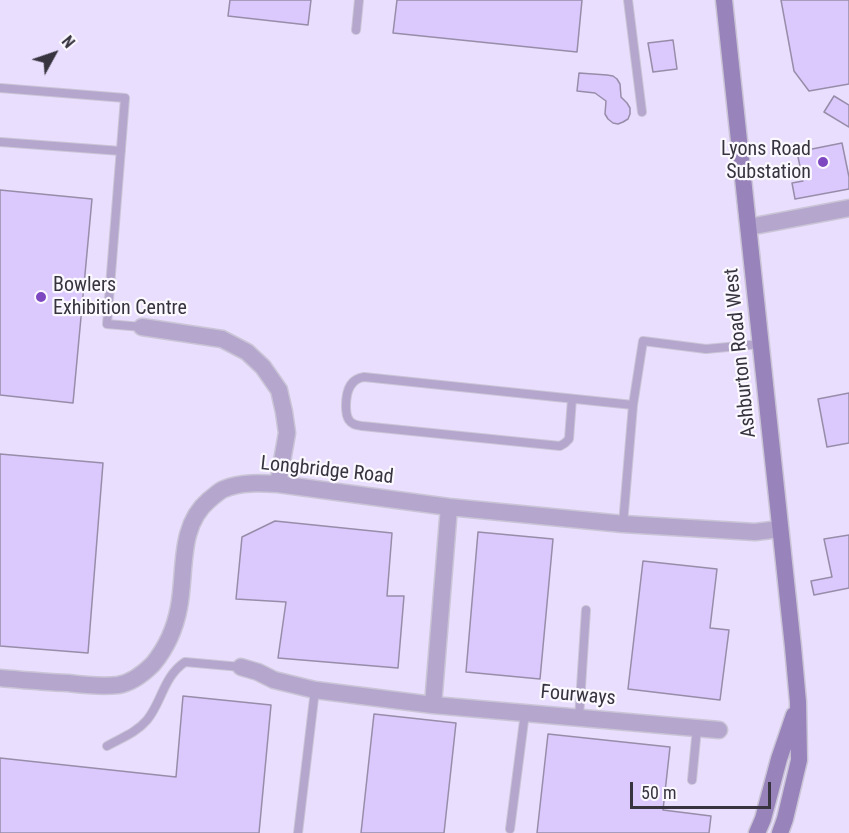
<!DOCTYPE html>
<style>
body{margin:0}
#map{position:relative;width:849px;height:833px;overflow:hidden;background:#efe9fc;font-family:"Roboto Condensed",sans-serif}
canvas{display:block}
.north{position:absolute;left:24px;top:24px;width:60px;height:60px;-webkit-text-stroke:4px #fbf9ff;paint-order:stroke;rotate:50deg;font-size:16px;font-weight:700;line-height:24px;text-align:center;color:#37333f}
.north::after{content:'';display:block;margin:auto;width:21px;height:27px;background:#37333f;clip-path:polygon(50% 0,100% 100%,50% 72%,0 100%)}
.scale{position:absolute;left:630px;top:782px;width:141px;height:27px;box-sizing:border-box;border:3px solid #37333f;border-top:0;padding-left:8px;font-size:18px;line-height:21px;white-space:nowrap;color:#37333f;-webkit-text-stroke:4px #fbf9ff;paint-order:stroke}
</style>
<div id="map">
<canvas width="849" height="833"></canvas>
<div class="north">N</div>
<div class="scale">50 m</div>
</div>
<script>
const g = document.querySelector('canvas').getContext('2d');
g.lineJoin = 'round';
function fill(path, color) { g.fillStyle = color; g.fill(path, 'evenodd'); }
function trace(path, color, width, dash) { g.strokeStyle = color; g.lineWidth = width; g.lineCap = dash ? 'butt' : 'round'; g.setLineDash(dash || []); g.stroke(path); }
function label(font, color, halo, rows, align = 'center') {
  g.font = font + ' "Roboto Condensed",sans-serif'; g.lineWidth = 4.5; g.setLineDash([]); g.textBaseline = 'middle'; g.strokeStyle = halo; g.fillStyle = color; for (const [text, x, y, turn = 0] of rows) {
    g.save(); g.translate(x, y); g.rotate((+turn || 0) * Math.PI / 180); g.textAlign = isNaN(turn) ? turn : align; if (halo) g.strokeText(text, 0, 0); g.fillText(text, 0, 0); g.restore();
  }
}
fill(new Path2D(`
 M0 0H849V833H0Z`), '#e9defd');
const building = new Path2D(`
 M230 0H311L308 25 228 16Z
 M397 0H582L577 52 393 33Z
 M781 0H849V84L809 91 794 71Z
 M673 40 677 69 653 72 648 43Z
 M579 73 607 75 613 76 617 79 620 84 621 97 627 103 630 108V114L628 119 623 122 618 124 613 123 608 119 605 114 606 101 595 93 577 91Z
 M834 96 849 105V127L824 112Z
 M842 143 849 177V189L795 199 792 183 803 181 797 152Z
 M0 190 92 199 73 403 0 395Z
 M849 393V443L827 447 818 399Z
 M0 454 103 463 88 653 0 646Z
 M275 521 392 533 387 596H404L398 668 278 658 286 602 236 599 242 537Z
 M478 532 553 539 540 679 466 672Z
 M849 535V588L814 595 811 581 832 577 824 539Z
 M643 561 717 569 710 628 729 630 720 700 628 689Z
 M183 696 271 705 259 833H0V758L176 777Z
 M374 714 456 723 444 833H361Z
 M548 734 670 747 663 810 711 816 709 833H537Z`);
fill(building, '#dbc8fd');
trace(building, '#978da9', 1.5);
const service = new Path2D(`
 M628 0 642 112
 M356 30 359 0
 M0 88 125 98 107 324 142 327
 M0 142 121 151
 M572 399 569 439 565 443 560 446 362 426C357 425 352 425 349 420 346 416 346 411 346 406 346 393 349 379 364 377L633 405 623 524
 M633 405 643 341 706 349 761 344
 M579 718 586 610
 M107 746C121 738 136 733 147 720 162 702 163 677 185 662L241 667
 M692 780 697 728
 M510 829 525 713
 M298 833 315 690`);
const minor = new Path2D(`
 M749 227 849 208
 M142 327 222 339 247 352 263 367 279 390 284 412 287 433 278 484
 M241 667 258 672 274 680 315 690 433 705 719 730
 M0 678C23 680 45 682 68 683 84 685 102 687 118 685 131 683 144 673 153 664 167 647 175 629 179 607 186 571 178 526 209 500 214 496 219 491 224 489 241 482 260 483 278 484L449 507 623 524 755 532 780 529
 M433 705 449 507`);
const secondary = new Path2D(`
 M724 0 793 647 798 702 799 760 785 819 780 833
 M757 833 763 819 779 759 794 715`);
trace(service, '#cac5d6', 10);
trace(minor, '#cac5d6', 19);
trace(secondary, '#cac5d6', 19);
trace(service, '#b4a6cd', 8);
trace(minor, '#b4a6cd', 16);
trace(secondary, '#9883bb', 16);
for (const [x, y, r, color] of [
 [823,162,6,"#7e49c0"],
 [41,297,6,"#7e49c0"]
]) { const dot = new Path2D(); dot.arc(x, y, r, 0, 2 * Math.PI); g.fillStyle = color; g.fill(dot); trace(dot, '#fbf9ff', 2); }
label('20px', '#37333f', '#fbf9ff', [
 ["Lyons Road",811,150],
 ["Substation",811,173],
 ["Bowlers",53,286,"left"],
 ["Exhibition Centre",53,309,"left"]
], 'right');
label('20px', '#37333f', '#fbf9ff', [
 ["Ashburton Road West",741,353,-96],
 ["Longbridge Road",327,471,6],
 ["Fourways",578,696,5]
]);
</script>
